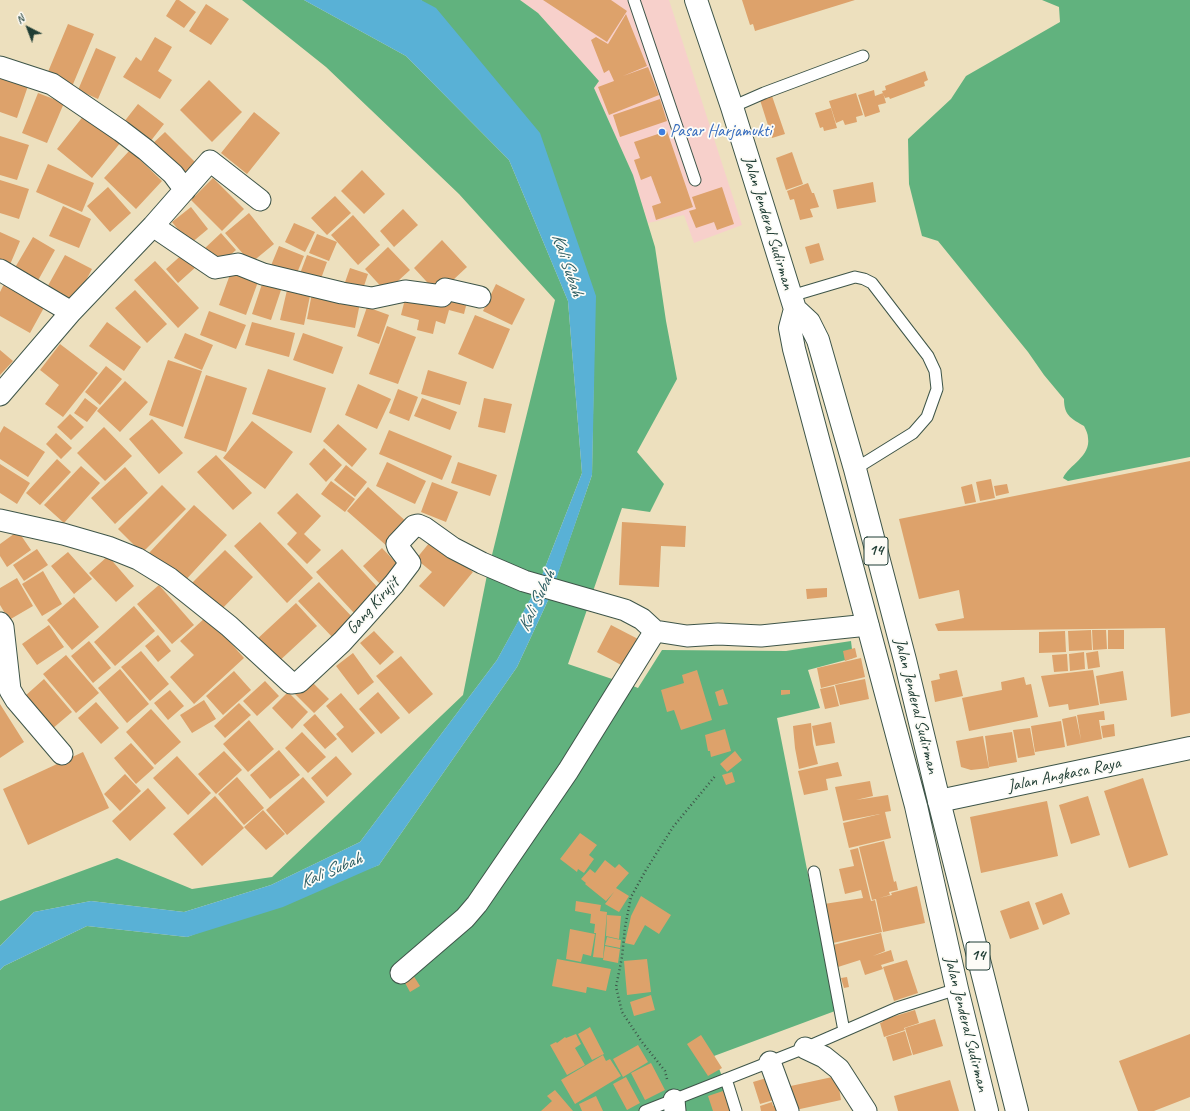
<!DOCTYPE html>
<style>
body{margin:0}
#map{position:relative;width:1190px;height:1111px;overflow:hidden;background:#ede0be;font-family:Caveat,sans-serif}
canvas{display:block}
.north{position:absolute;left:8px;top:8px;width:40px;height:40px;-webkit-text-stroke:3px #fdfcf7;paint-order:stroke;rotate:318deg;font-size:11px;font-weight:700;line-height:16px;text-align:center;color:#1f3d34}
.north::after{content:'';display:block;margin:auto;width:14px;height:18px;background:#1f3d34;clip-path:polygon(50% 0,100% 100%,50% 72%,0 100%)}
</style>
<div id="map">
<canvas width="1190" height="1111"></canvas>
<div class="north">N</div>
</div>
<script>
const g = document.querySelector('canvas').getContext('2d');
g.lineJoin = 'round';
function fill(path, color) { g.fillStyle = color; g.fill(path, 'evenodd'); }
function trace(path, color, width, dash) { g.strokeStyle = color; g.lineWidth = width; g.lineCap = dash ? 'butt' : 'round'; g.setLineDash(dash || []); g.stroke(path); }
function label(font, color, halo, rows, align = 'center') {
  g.font = font + ' Caveat,sans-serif'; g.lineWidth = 3.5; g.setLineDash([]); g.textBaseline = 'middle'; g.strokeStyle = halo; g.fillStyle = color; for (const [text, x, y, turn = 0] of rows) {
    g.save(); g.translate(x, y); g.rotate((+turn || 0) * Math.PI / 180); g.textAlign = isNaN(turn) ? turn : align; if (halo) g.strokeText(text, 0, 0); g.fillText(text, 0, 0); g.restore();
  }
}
fill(new Path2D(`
 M520 0H669L742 225 694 243 684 215 648 223 633 175 594 88 599 81 538 13Z`), '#f7d0cb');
fill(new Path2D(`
 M242 0H304L406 56 509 160 568 301 582 473 539 583 490 563 555 300 459 194 326 67Z
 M421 0H520L538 13 599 81 594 88 633 175 655 247 666 321 677 379 637 452 664 484 650 512 622 508 591 597 553 587 592 475 595 296Z
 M1042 0H1190V457L1068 481 1063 478C1069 465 1091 456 1088 438 1088 434 1086 430 1084 426 1072 419 1064 416 1064 399L1044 375 1028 352 938 241 922 236 909 184 908 139 951 99 966 76 1060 22 1059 7Z
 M488 570 536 589 497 660 360 842 271 885 184 912 91 901 34 912 0 946V901L117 858 192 889 272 877 463 695Z
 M551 594 589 604 568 664 615 680 471 921 628 684 638 688 662 650 786 651 851 641 853 658 808 670 820 708 777 718 835 1011 714 1056 736 1111H0V970L4 966 87 926 187 937 379 865 517 667Z`), '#61b27e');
fill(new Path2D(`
 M304 0H421L436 8 540 133 596 296 592 475 551 594 517 667 379 865 283 907 187 937 87 926 4 966 0 970V946L34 912 91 901 184 912 271 885 360 842 497 660 539 583 582 473 568 301 509 160 406 56Z`), '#59b1d6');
fill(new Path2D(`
 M176 0H179L196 12 184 28 166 16Z
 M543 0H611L627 11 607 42Z
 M742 0H855L755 31 753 24 750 25Z
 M206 4 229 19 211 45 189 31Z
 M626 14 647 66 623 76 648 67 659 95 609 115 598 87 614 81 609 70 604 73 591 40 596 37 608 44Z
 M68 24 94 34 71 89 45 79Z
 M155 37 172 47 158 71 172 80 160 99 123 77 136 57 141 61Z
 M96 48 116 57 98 99 78 90Z
 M925 71 928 80 924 82 925 86 890 99 889 97 885 98 882 91 886 90 885 86Z
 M0 73 29 83 17 118 0 112Z
 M209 80 242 112 212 142 180 110Z
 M874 90 875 96 883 93 886 103 878 105 880 112 865 117 858 95Z
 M38 93 64 103 47 143 22 133Z
 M856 93 863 115 856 117 857 122 845 125 843 120 836 123 829 101Z
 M772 96 785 134 772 138 760 100Z
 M660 99 667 121 620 137 613 115Z
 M138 104 164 124 146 147 120 127Z
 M831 108 837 128 824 131 823 127 820 128 815 113Z
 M254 112 280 133 247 174 221 153Z
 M85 114 121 142 92 178 57 149Z
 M667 131 693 207 656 220 652 206 661 203 651 176 641 180 634 160 640 158 634 142Z
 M165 132 198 165 183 181 149 147Z
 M0 136 29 145 17 180 0 175Z
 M130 150 162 181 136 209 104 178Z
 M792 152 803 184 786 190 776 158Z
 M48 164 94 183 82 212 36 192Z
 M362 170 385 194 364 214 341 191Z
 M213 178 244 209 222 231 191 200Z
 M0 180 29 189 19 219 0 213Z
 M873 182 876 202 837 209 833 190Z
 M808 183 812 193H814L819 207 810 209 813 217 800 220 794 199 790 200 787 191Z
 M108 187 131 213 110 232 87 206Z
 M722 187 734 224 717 230 714 222 696 228 689 211 696 209 692 197Z
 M335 196 351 213 327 235 311 218Z
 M63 206 91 219 79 248 49 236Z
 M191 207 208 229 190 244 172 222Z
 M403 209 418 225 394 247 380 231Z
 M249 213 274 244 251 263 225 233Z
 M353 215 380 245 358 265 331 235Z
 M294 223 315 232 305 252 285 242Z
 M0 232 20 241 9 267 0 264Z
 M221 233 236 250 219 265 204 249Z
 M317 234 337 242 329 261 309 253Z
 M33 237 55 250 36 284 13 271Z
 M442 240 467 267 438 294 414 268Z
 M819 243 824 260 810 264 805 247Z
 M279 246 304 256 295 278 270 268Z
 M388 247 410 270 386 292 365 269Z
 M185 252 197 266 178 283 166 269Z
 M65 255 92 269 73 305 45 291Z
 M307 255 327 262 318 287 298 279Z
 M155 261 199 308 178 328 134 280Z
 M350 268 368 274 361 295 343 288Z
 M232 269 259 279 246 315 219 305Z
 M263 281 282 287 271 320 252 314Z
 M5 282 46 304 30 333 0 316V292Z
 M496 284 525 299 512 325 483 311Z
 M288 286 311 291 304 325 280 320Z
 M313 288 361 298 355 328 307 319Z
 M135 290 167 324 147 343 115 308Z
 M447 293 468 298 464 314 449 310 445 324 436 321 433 334 417 330 419 320 401 315 406 295Z
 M367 307 389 315 379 344 357 336Z
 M209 311 246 325 236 349 200 335Z
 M475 315 510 329 493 369 458 354Z
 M107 322 141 347 124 371 89 346Z
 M252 322 295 333 289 357 245 345Z
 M387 326 416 337 398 384 369 374Z
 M185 333 213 345 202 370 174 358Z
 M303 333 343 347 333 374 293 360Z
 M60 344 98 373 63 417 45 404 59 385 40 370Z
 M0 350 13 361 0 375Z
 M168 360 202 371 183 427 149 415Z
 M106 366 122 379 100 405 85 392Z
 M268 369 326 388 311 433 252 414Z
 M428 370 467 382 460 405 421 394Z
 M206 375 247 388 226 452 184 438Z
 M125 381 148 402 120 432 97 411Z
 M358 384 391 399 377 429 345 415Z
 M398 389 418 397 409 421 389 413Z
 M85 398 98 408 87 422 74 413Z
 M422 398 457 412 450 430 414 416Z
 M484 398 512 404 505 433 478 427Z
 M70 414 84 427 71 440 57 427Z
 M152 419 183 453 159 474 129 439Z
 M252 421 293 452 265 489 223 458Z
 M338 424 367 449 352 467 323 441Z
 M4 426 45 452 28 477 0 459V433Z
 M104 427 132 456 105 481 77 453Z
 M389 430 452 456 442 480 379 454Z
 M56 433 72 448 61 459 46 444Z
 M324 448 342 465 326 482 309 464Z
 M216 455 252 493 233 510 197 472Z
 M57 459 71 472 40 505 26 493Z
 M1190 461V713L1171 717 1165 628 938 631 935 624 964 618 959 590 919 599 899 519Z
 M387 462 426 481 415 504 376 486Z
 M458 462 497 475 490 496 451 483Z
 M0 464 30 483 17 504 0 493Z
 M346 465 367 482 355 497 334 480Z
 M81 466 100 483 64 523 44 505Z
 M125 467 148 493 115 524 91 498Z
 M991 479 995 498 980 501 976 482Z
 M331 481 355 499 345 512 321 494Z
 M432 482 458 492 446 522 421 512Z
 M972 484 976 502 965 504 961 487Z
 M1007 484 1009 493 996 496 994 486Z
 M162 485 186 509 142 553 118 529Z
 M368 487 409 524 388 547 347 511Z
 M297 493 321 516 304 534 321 550 307 564 287 544 297 533 277 513Z
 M194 505 227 535 182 584 149 553Z
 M260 522 313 578 287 603 234 546Z
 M622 522 686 526 685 547 661 546 659 587 619 585Z
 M18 531 31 550 7 567 0 556V544Z
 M430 542 448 551 473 572 444 607 419 586 432 572 416 559Z
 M382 548 401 568 382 586 363 566Z
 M37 549 48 565 24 581 13 565Z
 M342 549 380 590 354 613 316 572Z
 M225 550 253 577 218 613 190 585Z
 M68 552 92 579 74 594 51 566Z
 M108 556 134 586 116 602 89 573Z
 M43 571 62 604 42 616 22 584Z
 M17 578 33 606 9 620 0 605V588Z
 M319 582 355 620 334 639 298 601Z
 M159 585 194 625 172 644 137 604Z
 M827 588V597L807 599 806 589Z
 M74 597 99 627 72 650 47 620Z
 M296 603 317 626 276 664 255 641Z
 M134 606 155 631 115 666 94 642Z
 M207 616 244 658 194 704 170 677 194 655 180 641Z
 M49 625 64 647 37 665 22 644Z
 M611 625 638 639 623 666 597 652Z
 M1091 630 1092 650 1069 651 1068 631Z
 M1092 630H1106L1107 649 1093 650Z
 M1108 630H1124V649H1108Z
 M374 631 394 652 380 665 360 643Z
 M1065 631 1066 652 1039 653V632Z
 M158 635 171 651 158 662 145 646Z
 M89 641 111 668 93 683 71 656Z
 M855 648 857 657 845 661 843 651Z
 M141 651 169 684 150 701 121 667Z
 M1098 651 1100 667 1088 669 1086 653Z
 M1084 652 1085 669 1070 671 1069 654Z
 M353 653 374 682 358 695 336 666Z
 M1067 654 1068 671 1054 672 1052 655Z
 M66 655 99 693 76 713 43 674Z
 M401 656 433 694 409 714 376 676Z
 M861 658 865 677 821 688 817 668Z
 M120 669 149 704 127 723 98 688Z
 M697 670 712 720 681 730 674 710 667 712 661 690 684 683 682 675Z
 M957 670 963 696 935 702 931 681 940 679 939 674Z
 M1093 670 1099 705 1069 710 1068 704 1049 707 1041 676Z
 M234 671 251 690 223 715 206 696Z
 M1123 671 1127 700 1100 704 1096 676Z
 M1024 677 1026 685 1031 684 1038 717 969 731 962 698 1002 690 1001 682Z
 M44 679 72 712 52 729 25 696Z
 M865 679 869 699 840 705 835 685Z
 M310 680 329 699 314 713 295 694Z
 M265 681 279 696 257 716 243 701Z
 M834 686 839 706 825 709 820 689Z
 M723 689 728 704 719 706 715 692Z
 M170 690 184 706 168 720 154 703Z
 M781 690H790V694L781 695Z
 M288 692 308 712 292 729 272 708Z
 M378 692 400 718 381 734 359 709Z
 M341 693 375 733 352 753 336 734 344 727 326 706Z
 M204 700 216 719 192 733 180 715Z
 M96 702 119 728 101 744 78 718Z
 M239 703 251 715 225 738 214 726Z
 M0 704 24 742 0 758Z
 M151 709 181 742 155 765 126 732Z
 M1104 711 1105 720H1099L1102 739 1067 746 1062 719 1076 716 1081 740 1077 715Z
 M315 714 337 739 325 749 303 725Z
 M249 720 274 749 248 772 223 744Z
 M1061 721 1065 747 1035 752 1031 726Z
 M831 722 835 743 816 746 812 726Z
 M811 723 813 744 818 764 799 769 795 748 793 726Z
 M1114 724 1115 736 1103 738 1101 726Z
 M1030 728 1035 755 1018 758 1013 730Z
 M725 729 731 751 711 757 710 751H708L705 735Z
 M302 732 326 757 308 773 285 748Z
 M1012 732 1017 762 989 767 985 736Z
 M983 736 989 768 971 770 961 767 956 741Z
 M131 743 154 768 136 784 114 758Z
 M279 750 300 775 270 799 250 775Z
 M224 751 242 770 216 794 198 774Z
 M735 751 742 760 727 772 720 764Z
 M83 752 109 808 28 845 3 789Z
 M177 756 211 793 188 815 153 778Z
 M336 756 352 774 327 797 311 778Z
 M838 762 842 776 826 779 828 790 804 795 798 771Z
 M732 772 735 782 726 785 722 775Z
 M125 774 141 791 120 811 104 794Z
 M237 777 264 808 244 825 218 794Z
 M303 777 325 802 287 835 266 810Z
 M1143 778 1168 855 1129 868 1104 791Z
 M870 781 873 796 856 800 888 795 891 811 885 812 891 838 849 848 843 823 880 814 843 821 835 787Z
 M148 788 166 808 130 841 112 821Z
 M215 796 244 828 202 866 173 834Z
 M1088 796 1100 835 1071 844 1059 805Z
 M1047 801 1058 856 981 873 970 817Z
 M263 810 285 834 266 850 244 827Z
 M580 833 597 845 589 855 594 859 584 873 578 869 577 872 560 859Z
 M884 841 894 882 896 881 898 890 889 892 890 895 879 898 892 895 891 893 917 886 925 923 883 932 876 899 872 900 859 847Z
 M858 848 871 901 875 900 882 932 833 943 824 904 863 898 861 890 845 894 839 869 854 866 850 850Z
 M605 860 615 868 619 864 629 873 616 888 629 896 619 912 605 904 614 892 606 901 585 884 586 883 581 879 590 869 595 873Z
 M1062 893 1070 914 1043 925 1035 903Z
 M641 896 671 915 659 934 645 925 634 945 625 943 631 916Z
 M576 901 601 905 600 911 607 912 603 958 593 957 596 933H594L595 924 590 923 591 914 575 911Z
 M1029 901 1039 929 1010 939 1000 911Z
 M607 915 621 916 619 939 606 936Z
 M570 929 595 934 591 956 583 954 581 962 566 959Z
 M881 933 885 951 873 956 891 950 894 961 881 965 883 969 865 975 860 960 838 967 833 945Z
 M607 937 621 940 620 948 605 945Z
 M605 946 620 949 618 963 603 960Z
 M557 959 611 969 606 991 587 987 586 993 552 986Z
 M647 959 651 992 627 995 624 961Z
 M907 960 918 993 894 1001 883 967Z
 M413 975 420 986 410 992 404 981Z
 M847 977 849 987 844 988 841 978Z
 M651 995 655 1010 634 1016 630 1002Z
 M915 1010 919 1023 904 1028 905 1030 884 1037 880 1023 883 1022 882 1020Z
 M935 1019 943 1046 913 1055 905 1028Z
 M590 1027 604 1054 592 1060 578 1034Z
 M905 1031 912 1055 893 1061 886 1037Z
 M576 1034 581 1044 575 1048 585 1065 567 1075 550 1045 556 1042 557 1043 565 1037 566 1038Z
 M1190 1034V1097L1154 1111H1138L1119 1061Z
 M701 1035 722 1068 708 1076 687 1044Z
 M638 1045 648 1062 623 1077 613 1059Z
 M603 1055 606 1061 610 1059 621 1076 575 1104 561 1080Z
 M651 1063 665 1090 645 1100 631 1073Z
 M837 1076 841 1100 791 1111 786 1087Z
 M626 1077 640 1103 627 1110 613 1084Z
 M770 1077 777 1099 760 1104 753 1082Z
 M950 1080 959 1111H898L894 1096Z
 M555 1090 573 1111H541L552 1101 547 1096Z
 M723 1091 731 1111H713L708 1096Z
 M596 1096 603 1111H582L579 1104Z
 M772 1102 773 1106 776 1105 778 1111H761L760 1106Z`), '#dda26b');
const lane = new Path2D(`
 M634 0 695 180
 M732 107 764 93 863 56
 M791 296 855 277 864 279 872 283 928 356 935 371 937 389 927 417 913 433 855 469
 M814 872 844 1031
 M726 1079 736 1111
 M645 1111 805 1048 897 1008 957 989`);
const street = new Path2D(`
 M0 67 52 84 121 131 146 150 173 174 185 190
 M153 226 215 268 238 264 263 274 342 293 372 298 405 291 442 296 445 289 480 297
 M0 270 71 312
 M0 395 71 312 153 226 210 161 260 200
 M0 520 63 534 108 547 138 559 169 578 229 626 291 683 299 682 342 642 362 620 394 584 410 563 398 547 397 544 414 526 418 525 425 528 453 548 482 563 524 581 625 610 642 619 655 631 687 636 718 634 761 636 868 625
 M0 623 3 627 10 690 16 700 62 754
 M401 973 465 918 477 904 568 771 655 631
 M805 1048 824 1057 839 1069 866 1111
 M770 1062 788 1111
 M674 1100 675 1111`);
const secondary = new Path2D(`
 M939 801 1190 748`);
const highway = new Path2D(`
 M696 0 732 107 795 309 809 322 818 340 855 469 905 660 939 801 1017 1111
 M795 309 790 328 794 349 916 806 957 989 987 1111`);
trace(lane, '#3e5549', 13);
trace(street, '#3e5549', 23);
trace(secondary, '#3e5549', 24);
trace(highway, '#3e5549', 24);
trace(new Path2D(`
 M667 1079 665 1071 642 1042 622 1012 616 987 622 957 625 927 631 897 646 870 673 827 716 775`), '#3e5549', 2.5, [1, 3]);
trace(lane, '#fff', 11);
trace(street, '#fff', 21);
trace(secondary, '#fff', 22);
trace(highway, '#fff', 22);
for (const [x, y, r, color] of [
 [662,132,4,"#3f7fe0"]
]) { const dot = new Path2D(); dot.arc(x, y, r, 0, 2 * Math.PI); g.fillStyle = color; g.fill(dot); trace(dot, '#fdfcf7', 1.5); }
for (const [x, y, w] of [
 [876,551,24],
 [978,956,24]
]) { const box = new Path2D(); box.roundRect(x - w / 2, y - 14, w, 28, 3); g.fillStyle = '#fdfcf7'; g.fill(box); trace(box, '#1f3d34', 1); }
label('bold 16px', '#1f3d34', null, [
 ["14",876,551],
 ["14",978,956]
]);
label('17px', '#366cbe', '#fdfcf7', [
 ["Pasar Harjamukti",670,132]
], 'left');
label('17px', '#1f3d34', '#fdfcf7', [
 ["Jalan Jenderal Sudirman",768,223,73],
 ["Gang Kirujit",373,606,-48],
 ["Jalan Jenderal Sudirman",916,706,76],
 ["Jalan Angkasa Raya",1064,775,-12],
 ["Jalan Jenderal Sudirman",966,1024,76]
]);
label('italic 18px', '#306065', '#fdfcf7', [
 ["Kali Subah",567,265,71],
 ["Kali Subah",537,601,-65],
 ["Kali Subah",331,871,-23]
]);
</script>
